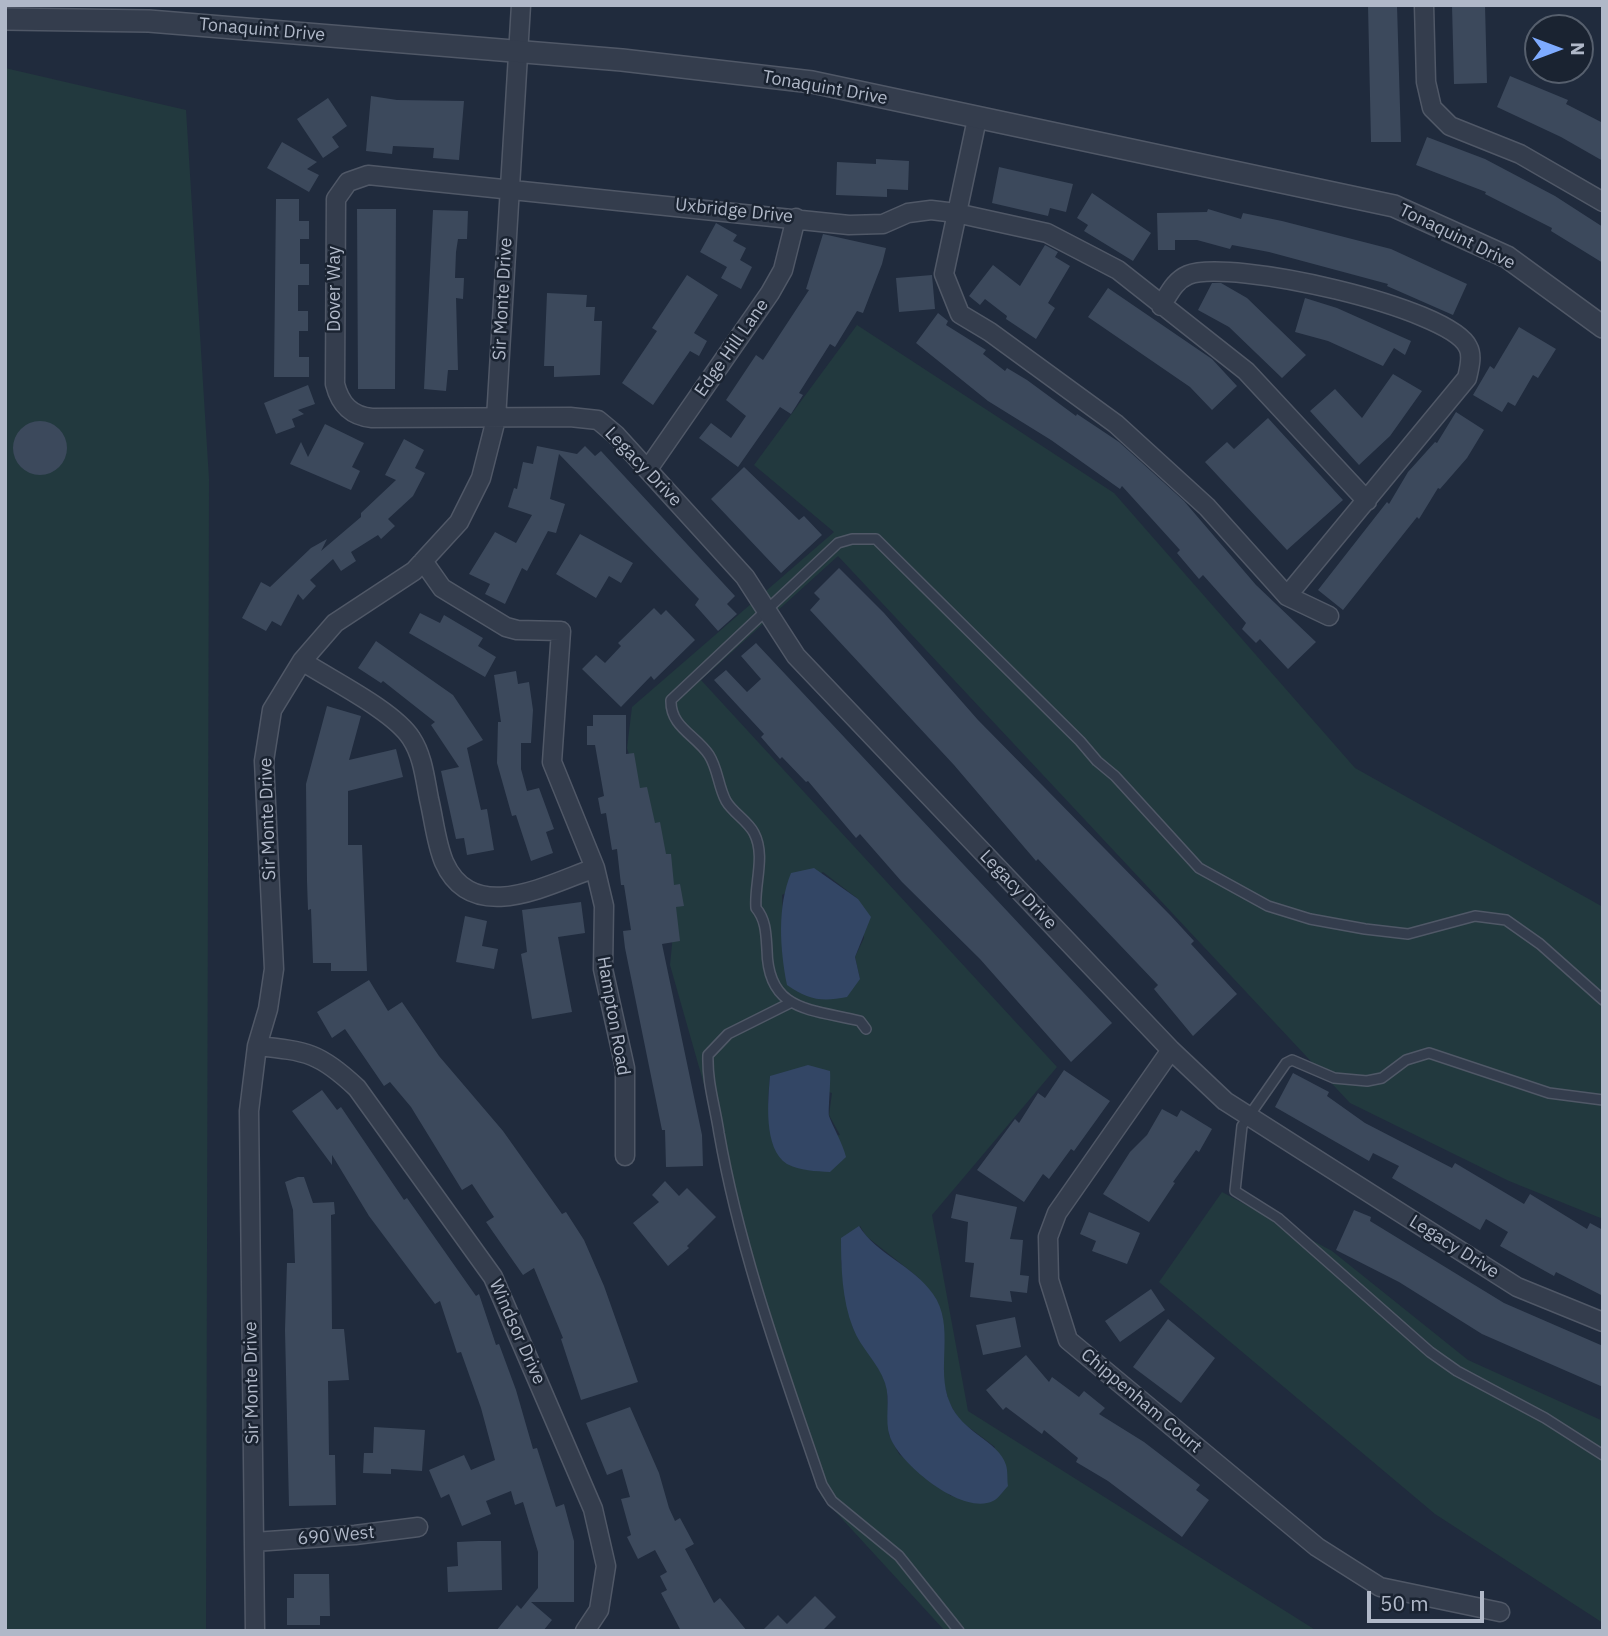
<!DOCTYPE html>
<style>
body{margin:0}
#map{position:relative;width:1608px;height:1636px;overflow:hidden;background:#202b3d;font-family:"IBM Plex Sans",sans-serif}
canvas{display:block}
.frame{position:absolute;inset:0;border:7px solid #b0b8c8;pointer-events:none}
.north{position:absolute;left:1524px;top:14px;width:70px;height:70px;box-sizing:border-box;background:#1a2331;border:2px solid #565f6d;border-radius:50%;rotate:90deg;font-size:19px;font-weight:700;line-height:28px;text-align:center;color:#b0b8c8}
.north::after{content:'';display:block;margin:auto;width:24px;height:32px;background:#7eabff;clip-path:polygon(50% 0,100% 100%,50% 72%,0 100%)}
.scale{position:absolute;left:1367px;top:1591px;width:117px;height:32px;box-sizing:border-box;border:4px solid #b0b8c8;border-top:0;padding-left:9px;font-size:21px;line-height:24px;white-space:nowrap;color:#b0b8c8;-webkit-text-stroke:5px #1a2331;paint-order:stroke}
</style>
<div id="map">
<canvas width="1608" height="1636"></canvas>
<div class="frame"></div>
<div class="north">N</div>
<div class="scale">50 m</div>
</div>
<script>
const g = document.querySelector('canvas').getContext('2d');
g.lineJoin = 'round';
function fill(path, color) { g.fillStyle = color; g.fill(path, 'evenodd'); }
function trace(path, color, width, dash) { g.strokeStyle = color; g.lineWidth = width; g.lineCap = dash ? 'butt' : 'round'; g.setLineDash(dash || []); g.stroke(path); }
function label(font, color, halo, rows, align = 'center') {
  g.font = font + ' "IBM Plex Sans",sans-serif'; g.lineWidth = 5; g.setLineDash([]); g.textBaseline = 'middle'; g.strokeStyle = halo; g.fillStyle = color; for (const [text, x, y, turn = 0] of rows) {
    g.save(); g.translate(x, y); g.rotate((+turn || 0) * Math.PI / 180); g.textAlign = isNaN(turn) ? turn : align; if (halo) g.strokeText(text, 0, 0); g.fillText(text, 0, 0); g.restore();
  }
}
fill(new Path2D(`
 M5 68 186 110 209 479 206 1631H5Z
 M857 325 1114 493 1355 768 1603 907V1219L1509 1181 1350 1103 838 556 701 680 1057 1067 932 1215 968 1411 1317 1631H945L821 1496 670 965 676 904 627 748 632 707 834 532 754 465ZM823 872 858 899 864 938 855 957 860 979 783 918 782 895ZM770 1076 832 1093 829 1115 840 1135 773 1143 768 1099ZM860 1226 866 1236 919 1278 944 1338 943 1381 949 1402 959 1420 995 1447 951 1496 899 1454 889 1435 887 1386 878 1366 853 1328 841 1261Z
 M1222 1192 1332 1251 1468 1360 1603 1421V1623L1435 1514 1159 1282Z`), '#22393e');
fill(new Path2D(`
 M814 868 858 899 871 917 855 957 860 979 847 997C822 1002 808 1000 787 985 780 949 777 907 791 873Z
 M808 1065 830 1071C831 1083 828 1109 829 1116 832 1125 843 1144 846 1157L830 1172C816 1171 800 1171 787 1164 763 1149 768 1099 770 1076Z
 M859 1226C876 1254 914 1266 933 1294 956 1326 935 1369 950 1403 962 1433 999 1441 1006 1465 1008 1471 1007 1480 1008 1486 1004 1490 998 1499 993 1501 962 1516 900 1464 890 1437 884 1420 891 1400 885 1383 878 1362 861 1349 853 1328 842 1300 841 1267 841 1238Z`), '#334665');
fill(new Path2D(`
 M1368 5H1397L1401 142H1371Z
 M1452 5H1485L1487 83 1454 84Z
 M1510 76 1568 100 1566 104 1603 123V161L1561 137 1497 107Z
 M371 96 397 100 464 101 459 160 433 158 434 148 393 146 392 154 366 151Z
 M328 98 347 126 332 137 339 147 323 158 297 119Z
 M1427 137 1485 159 1555 196 1603 227V263L1551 231 1552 228 1485 194 1486 192 1416 165Z
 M282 142 317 162 307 169 319 175 309 192 267 168Z
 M876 159 909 161 908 190 887 189V197L836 195 837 162 876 164Z
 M999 167 1073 184 1066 212 1050 208 1048 216 992 203Z
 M1092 193 1151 233 1133 261 1084 231 1088 225 1077 218Z
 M276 199H299V221H309V239H300V264H309V285H298V311H308V331H299V357H309V377H274Z
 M357 209H396L395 389H358Z
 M1208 209 1241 219 1243 213 1282 221 1391 249 1467 284 1453 315 1387 286 1388 284 1269 252 1232 245 1230 249 1197 240H1175V250H1158L1157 213 1207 212Z
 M433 210 468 211 467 239H458L456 252 455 278H464L463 299 456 298 458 370H448L446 391 424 389Z
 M716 223 737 235 733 241 746 248 740 260 752 267 741 289 721 278 727 267 700 252Z
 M823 234 886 248 882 264 863 313 857 311 835 347 830 344 799 393 803 395 791 414 780 407 738 467 699 438 711 423 731 438 746 416 726 400 756 355 763 360 809 290 806 289Z
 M1045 245 1058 252 1055 257 1070 266 1048 303 1055 308 1036 339 1006 319 1007 316 985 299 980 305 969 296 993 265 1020 286Z
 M687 275 718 295 694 333 707 341 699 356 690 351 653 405 622 383 657 331 652 328Z
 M932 275 935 309 899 312 896 278Z
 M1212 283H1221L1247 298 1306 355 1282 378 1229 327 1198 310Z
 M1108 288 1212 359 1237 386 1212 410 1190 387 1088 317Z
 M547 293 587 295 586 307H595L594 321H602L600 375 554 377V366H544Z
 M1305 298 1337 308 1411 341 1405 355 1394 348 1383 366 1328 341 1295 332Z
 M938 313 948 321 946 325 986 350 983 354 1005 371 1007 368 1027 380 1076 416 1077 414 1119 442 1184 501 1256 585 1316 642 1288 669 1260 639 1256 643 1242 629 1246 623 1203 575 1199 579 1177 553 1180 550 1122 486 1120 489 1051 440 988 401 916 343Z
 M1519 327 1556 349 1538 378 1533 375 1515 406 1508 402 1502 412 1473 395 1490 366 1494 369Z
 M1393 374 1422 391 1390 436 1359 465 1310 411 1335 389 1362 418Z
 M308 385 315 404 298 410 304 414 292 419 295 427 276 434 264 403Z
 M1456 412 1484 430 1467 458 1440 489 1438 488 1419 519 1417 517 1343 610 1318 590 1387 502 1389 504 1408 472 1435 442 1437 443Z
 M1268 418 1343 500 1287 550 1205 462 1227 442 1234 449Z
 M13 448a27 27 0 1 1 54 0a27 27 0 1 1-54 0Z
 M325 424 364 443 352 467 360 471 351 490 290 464 301 442 308 457Z
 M404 439 424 450 415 468 425 473 413 496 388 519 395 526 381 539 378 535 351 552 356 561 341 571 333 559 310 580 316 586 303 600 298 594 281 626 272 621 266 631 242 618 261 582 270 587 311 548 327 539 321 551 361 517V513L396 480 385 475Z
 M537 446 577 454 585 446 595 456 601 451 735 596 727 604 737 614 718 631 695 605 699 599 559 454 550 499 565 504 556 533 548 531 527 571 522 568 505 604 485 594 490 584 469 574 495 532 516 543 532 515 508 507 514 488 517 489 523 462 533 464Z
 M744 467 799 520 804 516 822 535 781 573 711 499Z
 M580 534 633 563 621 583 609 576 596 598 556 574Z
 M839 568 884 613 978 720 1171 916 1194 941 1191 944 1237 994 1193 1036 1154 989 1158 985 1038 859 1036 861 954 765 810 610 820 599 814 593Z
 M654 608 661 615 666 610 695 640 654 680 651 676 621 707 582 669 596 655 605 663 621 646 618 643Z
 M420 613 440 623 444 615 483 638 478 646 496 657 485 677 409 633Z
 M376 641 453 695 483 740 467 748 481 810 487 809 494 850 467 855 464 838 456 839 441 771 459 767 431 725 435 722 383 681 381 683 358 668Z
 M756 643 1112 1023 1071 1062 980 959 902 882 860 834 856 838 808 781 806 782 782 757 780 759 761 737 764 734 714 680 726 670 747 692 761 679 741 656Z
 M516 671 518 684 529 682 533 710 531 743H521V769L527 791 539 788 554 829 546 832 553 853 531 861 516 815 512 816 497 763 498 722H501L494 675Z
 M327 706 361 716 349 760 396 749 403 777 348 791V845H362L367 971H331V963H313L311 909 308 910 307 881 306 784Z
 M593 715H626V754L634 753 640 788 647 787 655 823 660 822 666 854H671L674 885 680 884 684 906 676 907 680 941 662 944 702 1135 703 1166 666 1167 665 1130H662L625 948 623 931 631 930 624 885H621L617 849 612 850 606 813 601 814 598 798 604 796 595 745H587V726H593Z
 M581 902 585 933 558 937 572 1012 532 1019 521 954 527 952 522 910Z
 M465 916 487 921 482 946 498 949 494 969 456 962Z
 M369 980 388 1011 402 1002 439 1056 503 1131 562 1214 566 1212 584 1240 604 1286 638 1382 581 1400 561 1339 563 1338 534 1268 523 1275 486 1222 494 1217 472 1184 462 1190 411 1107 390 1082 384 1086 345 1029 332 1038 317 1012Z
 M1064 1070 1110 1101 1074 1151 1071 1149 1049 1179 1043 1174 1024 1202 977 1170 1015 1119 1019 1123 1038 1093 1045 1098Z
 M1293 1073 1329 1092 1327 1096 1365 1123 1452 1168 1455 1163 1524 1204 1530 1194 1587 1229 1590 1223 1603 1230V1296L1556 1272 1554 1276 1500 1246 1508 1232 1486 1219 1480 1230 1392 1178 1399 1166 1373 1153 1369 1161 1275 1107Z
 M322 1090 337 1110 341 1107 404 1200 407 1198 476 1296 479 1294 496 1345 499 1344 516 1390 533 1449 537 1448 556 1507 564 1504 574 1541V1602H531L552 1620 543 1631H496L517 1605 521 1609 538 1588V1552L523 1502 515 1505 511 1491 486 1501 491 1514 462 1526 449 1494 441 1498 429 1470 464 1455 471 1470 495 1460 481 1408 461 1352 457 1353 440 1301 435 1304 369 1216 332 1155V1165L292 1111Z
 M1162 1109 1177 1117 1181 1110 1212 1129 1199 1152 1196 1150 1173 1182 1175 1183 1149 1222 1103 1194 1130 1152 1147 1135Z
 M298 1177H304L313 1203 334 1202 335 1214 331 1215 332 1329H344L349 1380 328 1381 329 1455H335L336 1505 289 1506 285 1330 287 1263H295L293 1210 285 1182Z
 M665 1181 679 1196 687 1188 716 1217 687 1246 689 1248 668 1266 633 1223 659 1202 652 1195Z
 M956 1194 1017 1207 1010 1239 1023 1240 1020 1275 1029 1276 1027 1293 1010 1291 1012 1302 970 1297 974 1263 965 1262 968 1222 951 1218Z
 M1354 1210 1371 1217 1370 1221 1504 1303 1603 1346V1387L1482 1334 1399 1282 1336 1250Z
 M1089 1212 1140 1233 1127 1264 1092 1251 1096 1241 1080 1234Z
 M1151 1289 1165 1310 1120 1342 1105 1321Z
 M1015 1317 1021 1347 983 1355 976 1325Z
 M1168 1319 1215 1358 1181 1403 1133 1367Z
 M1026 1355 1049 1382 1052 1377 1079 1397 1084 1391 1105 1408 1099 1414 1144 1442 1200 1485 1196 1490 1209 1500 1182 1537 1108 1481 1076 1462 1078 1458 1044 1430 1042 1434 1006 1407 1003 1410 986 1390Z
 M630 1407 659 1473 669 1508 675 1521 680 1518 694 1544 685 1549 714 1603 720 1598 747 1631H681L661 1593 667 1590 660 1576 667 1572 655 1550 638 1559 627 1537 631 1535 621 1499 630 1497 622 1469 607 1475 586 1423Z
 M374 1427 425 1430 422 1471 391 1469V1474L363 1473 364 1453H373Z
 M478 1541H501L502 1590 448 1592 447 1567 458 1566 457 1542Z
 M294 1574H329L330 1616H320V1625H287V1598H294Z
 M815 1596 836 1617 822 1631H762L778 1615 787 1624Z`), '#3c495c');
const service = new Path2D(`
 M790 1003 728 1034 708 1055C707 1082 715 1106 719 1133 740 1253 783 1370 822 1485L832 1501 899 1556 959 1631
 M866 1029 860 1021C811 1009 768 1012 767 950 766 934 766 920 756 908 754 884 766 856 754 833 748 821 733 813 726 801 718 786 718 769 709 755 696 735 670 727 671 700L838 543 852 539H876L1080 741 1097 761 1115 776 1199 868 1268 906 1310 919 1365 929 1408 934 1475 916 1506 920 1540 944 1603 1000
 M1603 1100 1549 1093 1429 1053 1406 1060 1382 1078 1367 1081 1334 1078 1292 1060 1286 1063 1242 1126 1235 1191 1278 1218 1430 1352 1457 1371 1545 1418 1603 1455`);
const minor = new Path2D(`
 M1424 5 1426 82 1432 108 1450 126 1520 154 1603 202
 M977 119 944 274 960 314 990 332 1116 424 1207 507 1287 596 1329 616
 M1161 306C1169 294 1174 281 1188 275 1228 258 1450 307 1468 347 1473 356 1469 369 1467 378L1287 596
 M648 469 770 293 783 270 796 218
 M1367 501 1246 371 1118 270 1047 233 956 213 931 210 908 213 883 224 849 225 368 175 348 182 336 199 335 384C340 404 351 416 372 418L570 417 598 420 616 435 745 577 796 656 1171 1050 1225 1101 1517 1287 1603 1322
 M423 561 442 588 506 627 517 630 561 631 552 762 595 868 604 906 603 969 625 1068V1156
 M302 661C331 680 394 711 411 738 423 756 425 779 429 799 434 820 436 843 444 862 473 927 549 884 595 868
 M257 1046C307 1051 320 1053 357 1088L493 1277 593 1509 606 1566 599 1610 585 1631
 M1171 1050 1057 1213 1048 1237 1049 1280 1068 1340 1317 1547 1380 1587 1500 1612
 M254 1542 355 1535 418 1527
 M255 1631 249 1111 257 1046 268 1009 274 969 264 761 272 710 302 661 335 623 414 571 459 522 481 478 496 419 521 5`);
const tertiary = new Path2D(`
 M5 19 149 21 622 60 812 82 1394 206 1507 257 1603 327`);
trace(service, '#505867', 12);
trace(minor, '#505867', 21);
trace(tertiary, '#505867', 24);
trace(service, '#343d4d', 9);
trace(minor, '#343d4d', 18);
trace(tertiary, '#343d4d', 21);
label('18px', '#b0b8c8', '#1a2331', [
 ["Tonaquint Drive",262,30,5],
 ["Tonaquint Drive",825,88,10],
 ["Uxbridge Drive",734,211,6],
 ["Tonaquint Drive",1457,237,26],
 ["Dover Way",335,289,-90],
 ["Sir Monte Drive",503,299,-87],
 ["Edge Hill Lane",732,348,-55],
 ["Legacy Drive",643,467,46],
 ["Sir Monte Drive",268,819,-92],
 ["Legacy Drive",1018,890,46],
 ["Hampton Road",613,1016,80],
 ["Legacy Drive",1454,1247,32],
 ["Windsor Drive",517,1332,66],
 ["Sir Monte Drive",252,1383,-91],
 ["Chippenham Court",1141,1401,40],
 ["690 West",336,1536,-5]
]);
</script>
